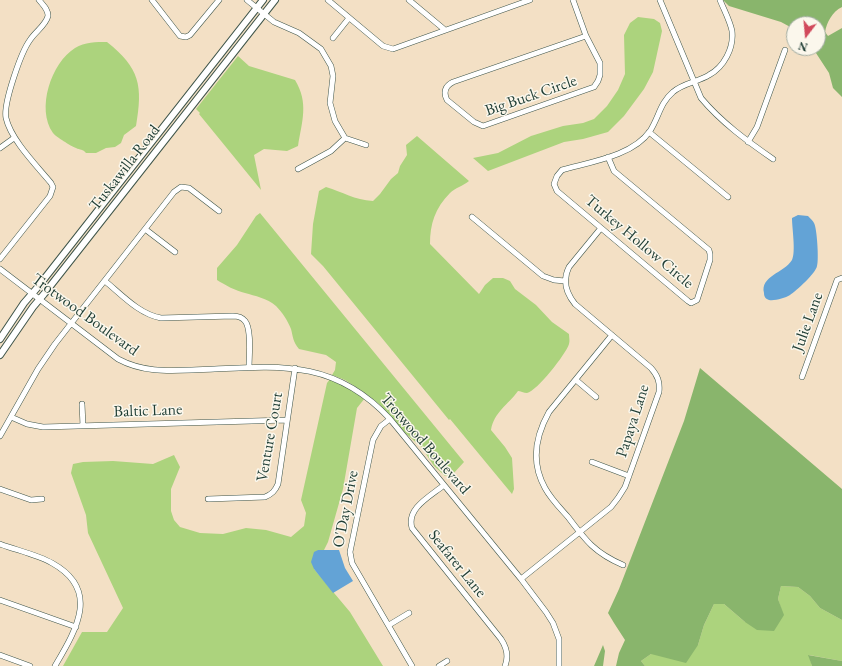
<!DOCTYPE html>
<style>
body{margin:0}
#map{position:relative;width:842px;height:666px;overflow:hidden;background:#f3e0c5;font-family:"EB Garamond",serif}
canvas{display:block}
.north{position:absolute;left:786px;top:16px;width:40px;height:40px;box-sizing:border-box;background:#fbf7ec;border:1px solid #a3ada2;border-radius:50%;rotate:196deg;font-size:11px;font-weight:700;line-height:16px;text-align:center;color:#1f3d34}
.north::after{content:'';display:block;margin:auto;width:14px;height:18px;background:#d1495b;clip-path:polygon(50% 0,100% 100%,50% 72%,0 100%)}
</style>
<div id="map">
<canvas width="842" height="666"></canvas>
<div class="north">N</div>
</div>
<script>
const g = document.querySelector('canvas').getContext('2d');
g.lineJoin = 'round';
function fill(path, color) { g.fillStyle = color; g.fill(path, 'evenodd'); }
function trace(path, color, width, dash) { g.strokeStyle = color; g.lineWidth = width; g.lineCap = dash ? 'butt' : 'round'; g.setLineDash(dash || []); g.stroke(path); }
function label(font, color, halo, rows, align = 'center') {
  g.font = font + ' "EB Garamond",serif'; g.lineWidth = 3; g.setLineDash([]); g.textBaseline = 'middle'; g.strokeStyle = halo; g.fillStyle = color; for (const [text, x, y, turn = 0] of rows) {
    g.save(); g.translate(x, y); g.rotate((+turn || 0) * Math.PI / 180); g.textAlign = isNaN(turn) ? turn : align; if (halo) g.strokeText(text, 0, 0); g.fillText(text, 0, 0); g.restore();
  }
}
fill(new Path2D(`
 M638 17 654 19 660 23 662 31 653 72 644 89 624 116 608 132 583 139 564 142 488 171 473 158 498 153 531 136 563 126 583 123 594 119 607 106 618 90 625 74 624 35 630 23Z
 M107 42C140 68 143 86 136 126L124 135 121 143 115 147 106 148 96 153H86C83 149 80 150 76 148 71 146 56 137 53 133 36 109 51 63 75 48 85 42 96 42 107 42Z
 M238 56 249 66 295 80C309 103 302 121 298 146L287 151 264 149 254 155 261 190 199 114 200 113 196 109Z
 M417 136 469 181C463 186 455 188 450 193 435 208 430 224 430 244L479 294 485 285 493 278H503L510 281 515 289 536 305 552 322 569 334C569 337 570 341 569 344 566 354 537 391 527 393 524 393 520 391 518 391 508 405 494 412 491 430L505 447 512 458 514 489 512 494 450 419 449 420 323 266 311 254 313 224 319 191 326 187C343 192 354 200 373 201L380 194 391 179 398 173 400 166 407 155 406 145Z
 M260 213 464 462 453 474 445 476 434 466 422 448 402 430 379 404 362 391 345 380 332 375 335 370 336 362 326 355 299 349C293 342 293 337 291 329 288 321 282 312 276 306 267 298 255 296 245 293 236 291 225 285 217 280V268L237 245 256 216Z
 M330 379 343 385 365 398 357 408 343 489 328 542 324 550H318L314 569 350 612 383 666H63L82 632H107L123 608 88 533 86 515 71 473 73 464 83 462 113 461 153 464 174 455 180 467 171 489V511L174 520 180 527 200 533 223 534 246 528 266 530 291 537 304 526 306 513 301 500 327 383Z
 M781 586 798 587 810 596 820 608 842 620V661L809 655 812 666H645L641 661 651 654 698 645 704 625 714 604H724L745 622 783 615 778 599Z`), '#acd37d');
fill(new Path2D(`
 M723 0H842V7C832 12 827 22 825 32L828 36 842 28V97L833 88 829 73 814 50V48H818V24H794V29L781 22 729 6Z
 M700 368 842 489V620L820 608 810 596 798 587 781 586 778 599 784 615 774 631 757 630 745 622 724 604H714L704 625 698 645 686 663 651 654 641 661 645 666H616L619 653 625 640 614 623 608 613 619 589 684 421Z
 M603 645 605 651 603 666H594Z
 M808 655 842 661V666H812Z`), '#89b56c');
fill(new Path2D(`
 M798 215 808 216C810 218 813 221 814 223 817 228 819 260 817 266 816 273 796 291 790 295 785 298 775 301 769 300 766 299 764 297 764 293 760 276 784 273 792 260 796 252 792 228 792 218Z
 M318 550H339L345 568 353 581 333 593 314 569 311 562 314 552Z`), '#63a3d6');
const minor = new Path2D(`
 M152 0 180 36 186 37 190 35 219 0
 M247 0 274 22 299 33 321 49 331 66 333 76 330 103 335 121 345 138 366 145
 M328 0 383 46 393 49 530 0
 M409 0 445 30
 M573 0 586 36 600 63V75L598 81 594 87 483 126 474 122 447 100C443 92 445 86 453 82L586 36
 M660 0 701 98C721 122 747 141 773 159
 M333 38 349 18
 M649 132 728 197
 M748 142 757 127 785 50
 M0 148 14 138
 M608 157 614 171 709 250 710 254V260L697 300 691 303 688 301 557 191 554 184 557 176 562 170C590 162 633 156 650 131 659 117 660 103 673 92 683 83 698 82 709 75 724 67 734 48 732 31 730 21 724 10 720 0
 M298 169 331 151 345 138
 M472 217 543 276 554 280 565 281
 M145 229 175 252
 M0 259 50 196 53 187 51 183C37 166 11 140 6 118 3 104 21 52 30 40 35 32 46 25 48 16 48 9 43 5 39 0
 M0 269 118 359C142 372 166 371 192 370 271 367 331 355 390 419L521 579 546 612 553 623 559 639V666
 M105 281C122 295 139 314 161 318L233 316C238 316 242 317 245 321 252 329 249 357 249 368
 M612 335 549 412C535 437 531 463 545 488 551 499 560 508 568 517 586 541 595 553 623 565
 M802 377 837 280 842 278
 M576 380 596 397
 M82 404 83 426
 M11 417 27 424 43 427 287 420
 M390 419 381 426 373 440 350 552 352 563 412 666
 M0 436 38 369 55 344 174 192 181 187 189 188 219 211
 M592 462 629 476
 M444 485C431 496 406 508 412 528L501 639C507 648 509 656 505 666
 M0 489 31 500 42 499
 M208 499 265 497C272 494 275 491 278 484L295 368
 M0 544C16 550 38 555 52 563 101 590 76 630 55 666
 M521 579 611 507 618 498 625 487 659 392C660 382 658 376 651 368L575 304C566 293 562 281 569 267L601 228
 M0 600 76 627
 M389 625 409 613
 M0 655 30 666
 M439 666 447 661`);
const major = new Path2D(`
 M0 339 24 303 37 288 263 0
 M0 355 33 307 44 294 275 0`);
trace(minor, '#3f554a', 6);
trace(major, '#3f554a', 8);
trace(minor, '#fff', 5);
trace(major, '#fff', 6);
label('16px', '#1f3d34', '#fbf7ec', [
 ["Big Buck Circle",531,96,-19],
 ["Tuskawilla Road",125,168,-52],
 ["Turkey Hollow Circle",639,242,40],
 ["Trotwood Boulevard",85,315,36],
 ["Julie Lane",808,322,-70],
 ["Baltic Lane",148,411,-2],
 ["Papaya Lane",633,421,-72],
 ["Venture Court",270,437,-80],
 ["Trotwood Boulevard",425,444,49],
 ["O'Day Drive",346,509,-79],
 ["Seafarer Lane",457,564,51]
]);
</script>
